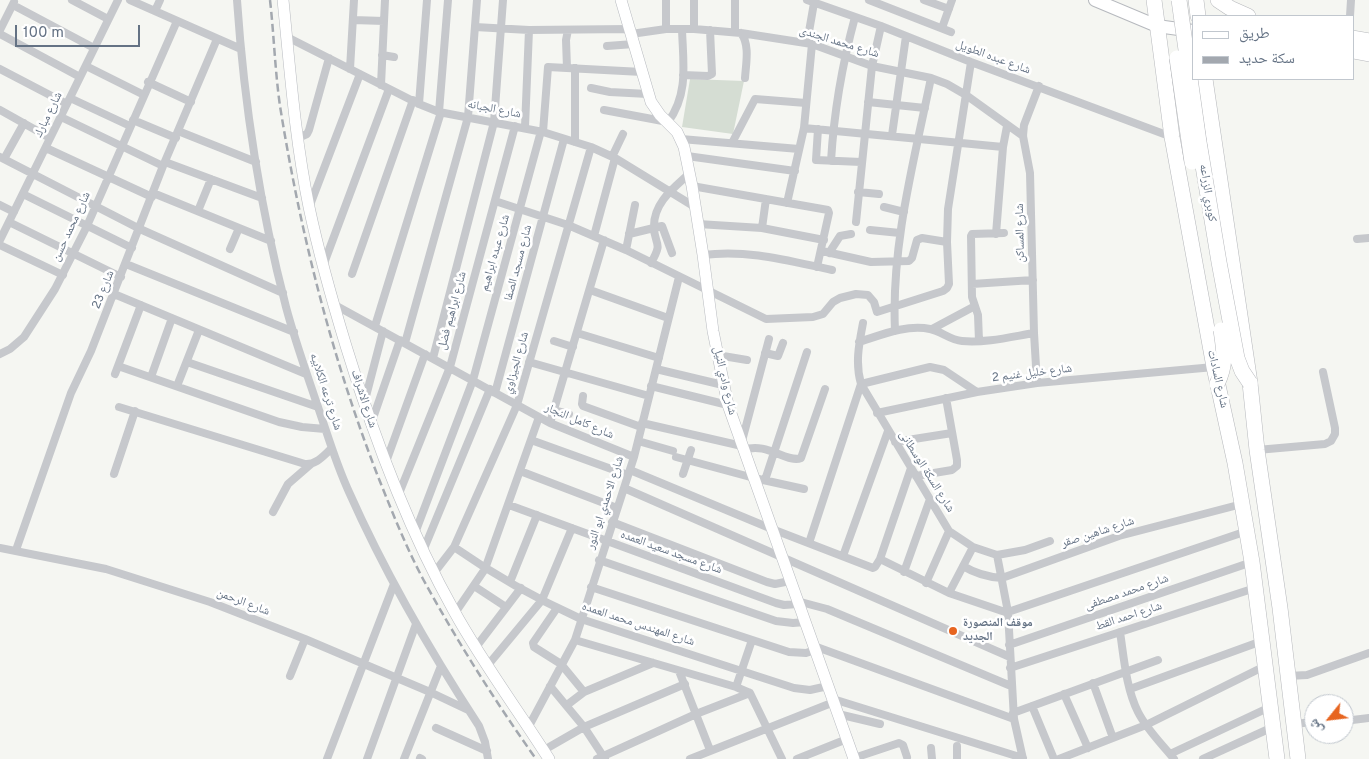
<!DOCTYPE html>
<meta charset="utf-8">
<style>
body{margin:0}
#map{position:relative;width:1369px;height:759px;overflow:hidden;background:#f5f6f2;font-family:Overpass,"Noto Naskh Arabic",sans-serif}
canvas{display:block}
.legend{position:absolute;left:1192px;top:15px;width:162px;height:65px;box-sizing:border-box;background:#fff;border:1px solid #c1c7ce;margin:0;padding:6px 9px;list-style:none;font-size:15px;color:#647284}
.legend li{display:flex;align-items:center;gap:10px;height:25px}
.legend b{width:25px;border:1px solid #c1c7ce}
.north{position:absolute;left:1304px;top:694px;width:50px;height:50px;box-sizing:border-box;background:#fff;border:1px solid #c1c7ce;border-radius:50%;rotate:241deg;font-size:14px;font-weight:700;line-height:20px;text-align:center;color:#647284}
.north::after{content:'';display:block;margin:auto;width:18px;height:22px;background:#e76520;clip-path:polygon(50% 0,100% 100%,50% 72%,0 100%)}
.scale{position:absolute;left:15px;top:25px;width:125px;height:22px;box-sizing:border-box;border:2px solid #647284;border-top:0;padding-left:6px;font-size:15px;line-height:18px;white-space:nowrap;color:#647284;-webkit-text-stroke:4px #fff;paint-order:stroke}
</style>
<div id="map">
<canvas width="1369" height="759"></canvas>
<ul class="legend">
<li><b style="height:6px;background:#fff"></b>طريق</li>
<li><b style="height:6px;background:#a3a8af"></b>سكة حديد</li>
</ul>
<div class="north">ش</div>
<div class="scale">100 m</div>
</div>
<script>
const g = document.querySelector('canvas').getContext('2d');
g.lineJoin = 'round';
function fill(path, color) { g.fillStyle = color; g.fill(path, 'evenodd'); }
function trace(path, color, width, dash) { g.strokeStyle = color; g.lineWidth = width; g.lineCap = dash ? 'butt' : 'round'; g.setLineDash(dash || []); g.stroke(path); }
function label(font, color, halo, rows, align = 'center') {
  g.font = font + ' Overpass,"Noto Naskh Arabic",sans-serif'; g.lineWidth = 5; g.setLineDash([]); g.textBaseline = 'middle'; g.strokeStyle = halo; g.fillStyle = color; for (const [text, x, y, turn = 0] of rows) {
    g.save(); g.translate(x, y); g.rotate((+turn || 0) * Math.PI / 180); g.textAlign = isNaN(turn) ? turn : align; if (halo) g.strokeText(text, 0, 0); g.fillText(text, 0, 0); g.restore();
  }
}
fill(new Path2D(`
 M690 79 744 81 733 134 682 127Z`), '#d5ddd3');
const secondary = new Path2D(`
 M283 0C290 69 295 139 309 207 319 254 332 300 346 346 374 438 407 527 454 611 482 662 518 710 549 759
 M621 0 651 102 660 115 677 132 684 147 692 186 703 255 713 331 728 405 854 759`);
const primary = new Path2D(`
 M1095 0 1157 26 1193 31`);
const highway = new Path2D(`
 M1154 0 1172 137 1214 367 1235 463 1252 562 1277 759
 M1196 0 1198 16
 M1218 0 1230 8 1248 16
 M1353 38 1369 41
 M1353 51 1369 54
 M1205 79 1250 383 1257 450 1280 608 1298 759`);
trace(secondary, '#b8bbc0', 12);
trace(primary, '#b6b9be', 14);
trace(highway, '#b6b8bc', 16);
trace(new Path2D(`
 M72 0 108 19
 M130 0 241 49
 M237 0C244 103 260 207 286 307 295 341 307 374 318 407 328 436 336 464 349 492 385 573 430 651 479 726L485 742 488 759
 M666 0V29
 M735 0V32
 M807 0 881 26 971 62 1172 137
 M869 0 951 32
 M924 0 949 9
 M13 5 94 48
 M155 11 160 0
 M1350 16 1351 0
 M353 20 384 21
 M475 27 529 30 629 29
 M942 28 952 0
 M694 29V0
 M0 30 14 2
 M741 33C750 45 746 63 745 78
 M0 34 80 77
 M631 34 666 29H694L741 33 812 44 872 66 931 78 947 84 966 95 1023 136
 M287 37 419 104 439 112 543 132 591 147 615 158 695 207
 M807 43 814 3
 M607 46 634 44
 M382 55 394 57
 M86 66 144 95
 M567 68 566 40 568 30
 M0 69 67 104
 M350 69 354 0
 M683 75 708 76 712 74 710 30
 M148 82 191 102
 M381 85 385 0
 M591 88 610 92 648 94
 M70 98 130 126
 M868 102 925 108
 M419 104 427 0
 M0 110 50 138
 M604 110 668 122C689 94 683 62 682 29
 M439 112 448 0
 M61 117 163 166
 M133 120 176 138
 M525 127 529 30
 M804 128 1003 147
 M818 129 816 160 861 162
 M178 131 256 162
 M543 132 548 67 642 72
 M892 135 906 36
 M298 138 307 134 309 130 329 58
 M681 139 799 149
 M575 142V68
 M732 143 755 99 806 103
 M46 148 152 197
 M687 156 795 171
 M0 157 140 229 283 293
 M612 157 623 134
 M4 159 24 123
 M831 161C834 111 842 65 855 17
 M165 162 262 198
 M692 186 828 210 829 213 817 267
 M858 192 879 194
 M153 193 271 241
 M23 194 132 248
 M495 201 568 225 626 250 766 319 813 317 823 314 833 302 840 298 856 294 868 295 874 302 877 312 943 291 947 288 949 284 947 242 948 209 971 62
 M787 203 804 128 812 44
 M0 205 14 212
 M310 205 360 74
 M884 207 904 212
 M198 211 211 179
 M9 222 121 277
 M856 222 872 66 881 26
 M698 224 762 228 824 240
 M762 228 766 199
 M870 230 900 233
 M629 234 662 226 672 253
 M996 234 1003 147 1007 126
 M594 236 615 158
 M1357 239 1369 238
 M0 240 118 0
 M0 245 63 275
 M230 249 239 228
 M626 250 635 205
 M822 251 871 262 909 261 912 258 917 240 922 238 947 242
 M829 253 840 236 851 234
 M703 255C748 249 789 261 832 270
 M651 263C664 240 654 247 654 226 654 202 674 188 690 173
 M126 264 294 332
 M323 266 389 89
 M352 274 413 100
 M972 284 1033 280
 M590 290 668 318
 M114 294 306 374
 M333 304 550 423 634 457
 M863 323C859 344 855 363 861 384L949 531 973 547 997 555 1025 550 1050 541
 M375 326 441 112
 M932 329 975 306
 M895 331C891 245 914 161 931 78
 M577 333 659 358
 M554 341 573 347
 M979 341 978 315 972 297 971 236 972 234 1004 233
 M859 342C881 335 907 324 930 329 941 331 950 340 962 341 986 343 1010 337 1034 333
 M405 343 468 117 477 0
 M765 353 778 356 783 343
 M0 354 10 349 24 337 55 289 87 226 177 21
 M717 355 747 360
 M433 358 494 122 503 0
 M187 362 318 407
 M529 362 649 396
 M118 366 279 422 302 427 325 429
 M656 369 723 385
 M115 374 141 305
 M151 377 172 318
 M1037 383 1034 333 1030 173 1023 136 1024 125 1039 86
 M177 386 199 330
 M651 386 728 405
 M495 393 564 139
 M583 396 582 404 583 406 641 427
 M364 404 383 331
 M119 407 305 464C316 465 323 456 331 449
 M554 410 569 414
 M877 413 977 392
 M550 423 604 240
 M642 423 742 446
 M371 424 400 340
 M531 440 628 475
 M638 441 673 451
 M742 441 769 339
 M895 442 952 433
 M744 450C766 441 788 464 801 458L825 389
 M1257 450 1325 444 1331 441 1335 434V428L1323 372
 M676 457 754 478 804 489
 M386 462 425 354
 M630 470 772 529 873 568 875 567 880 559 911 468
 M520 471 617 508
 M114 474 135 411
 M683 474 691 450
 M916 476 952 470 957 466V460L946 398
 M765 480 807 352
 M624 488 1010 657
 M398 496 450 367 515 126
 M509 505 776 603 784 605 798 604
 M273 512 288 484 311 464
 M612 522 767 582 775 584 790 581
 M415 533 473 380 541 131
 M809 543 861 384 930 367 944 370 977 392 1037 383 1214 367
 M454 547C494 575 537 599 581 619L794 688 810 690 828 686
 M0 548 106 569 210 602 305 639 430 692 468 710
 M16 550 71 393 91 351 163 166 217 39
 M423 551 490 389
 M997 555 1008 612 1014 719 1023 759
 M843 556 888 431
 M880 559 949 593 1008 613
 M599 560 776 621 793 623 805 622
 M963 566C976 574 987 577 1002 578L1119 536 1242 504
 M904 572 930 499
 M434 573 454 547 517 405 591 147
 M510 582 537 515
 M926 583 949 531
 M474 586 506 607
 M591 587 789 652 806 653 815 650
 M949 593 973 547
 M797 601 827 609 1011 686
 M557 608 533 643 534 647 561 664 584 692
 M1008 612 1247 531
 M455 613 485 569 539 417
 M1120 632C1124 658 1126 688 1138 712 1147 730 1162 744 1174 759
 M575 640 736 687 750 693 782 759
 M1009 645 1252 562
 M814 646 1014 719
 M476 647 521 588
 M488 665 542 600 572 528
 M1010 668 1255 588
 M679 671 710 750
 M290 676 305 639
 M1288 676 1307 675 1369 653
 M1093 683 1113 738
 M550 686 584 727 605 759
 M736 687 752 640
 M1130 689 1262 641
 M1064 694 1088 748
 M833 699 1023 758
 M567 705 584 692 653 663
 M1032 706 1054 759
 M1013 713 1158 660
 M838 714 880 724
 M1344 721 1369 718
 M1293 724 1314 722
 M529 726 575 640 634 457 679 277
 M436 728 487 751
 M957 746V759
 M931 748 932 759
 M544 750 584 727 685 684
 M1170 754 1270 707
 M420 758 422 759
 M854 758 899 743 903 745 907 757
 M327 759 394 584
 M367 759 416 624
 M404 759 441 666
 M597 759 696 714 750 693
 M690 759 834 702
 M797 759 847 739
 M1059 759 1146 725 1265 666
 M1203 759 1273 727`), '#c6c8cc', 8);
trace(secondary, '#fff', 11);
trace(primary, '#fff', 12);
trace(highway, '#fff', 15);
trace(new Path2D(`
 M270 0C274 35 275 71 280 106 300 231 331 355 377 474 391 509 405 545 423 579 457 641 495 701 536 759`), '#a3a8af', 2.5, [8, 4]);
const highwayBridge = new Path2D(`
 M1179 0 1199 142 1219 262 1237 358 1242 371 1250 383
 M1177 58 1192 162
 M1217 384C1227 363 1224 351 1221 330`);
trace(highwayBridge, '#b6b8bc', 16, []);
trace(highwayBridge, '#fff', 15);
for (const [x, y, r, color] of [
 [953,631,5,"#e76520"]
]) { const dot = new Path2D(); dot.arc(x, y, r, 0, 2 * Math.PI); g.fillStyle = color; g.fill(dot); trace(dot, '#fff', 2); }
label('12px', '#647284', '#fff', [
 ["شارع محمد الجندى",839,43,17],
 ["شارع عبده الطويل",993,58,20],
 ["شارع الجبانه",494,110,11],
 ["شارع مبارك",49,115,-64],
 ["كوبري الزراعه",1207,193,81],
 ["شارع محمد حسن",72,227,-65],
 ["شارع المساكن",1021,233,-91],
 ["شارع عبده ابراهيم",496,253,-74],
 ["شارع مسجد الصفا",519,263,-75],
 ["شارع 23",104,290,-68],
 ["شارع ابراهيم فضل",453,311,-75],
 ["شارع الجيزاوي",517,363,-74],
 ["شارع خليل غنيم 2",1032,374,-7],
 ["شارع السادات",1217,379,77],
 ["شارع وادي النيل",724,381,77],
 ["شارع ترعه الكلابيه",325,392,72],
 ["شارع الاشراف",363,399,72],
 ["شارع كامل النجار",579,422,23],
 ["شارع السكة الوسطانى",926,472,58],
 ["شارع الاحمدي ابو النور",606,503,-72],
 ["شارع شاهين صقر",1098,533,-18],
 ["شارع مسجد سعيد العمده",671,553,20],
 ["شارع محمد مصطفى",1127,593,-19],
 ["شارع الرحمن",243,603,21],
 ["شارع احمد القط",1129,617,-18],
 ["شارع المهندس محمد العمده",638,625,18]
]);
label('bold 12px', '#647284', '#fff', [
 ["موقف المنصورة",963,624],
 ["الجديد",963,638]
], 'left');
</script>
